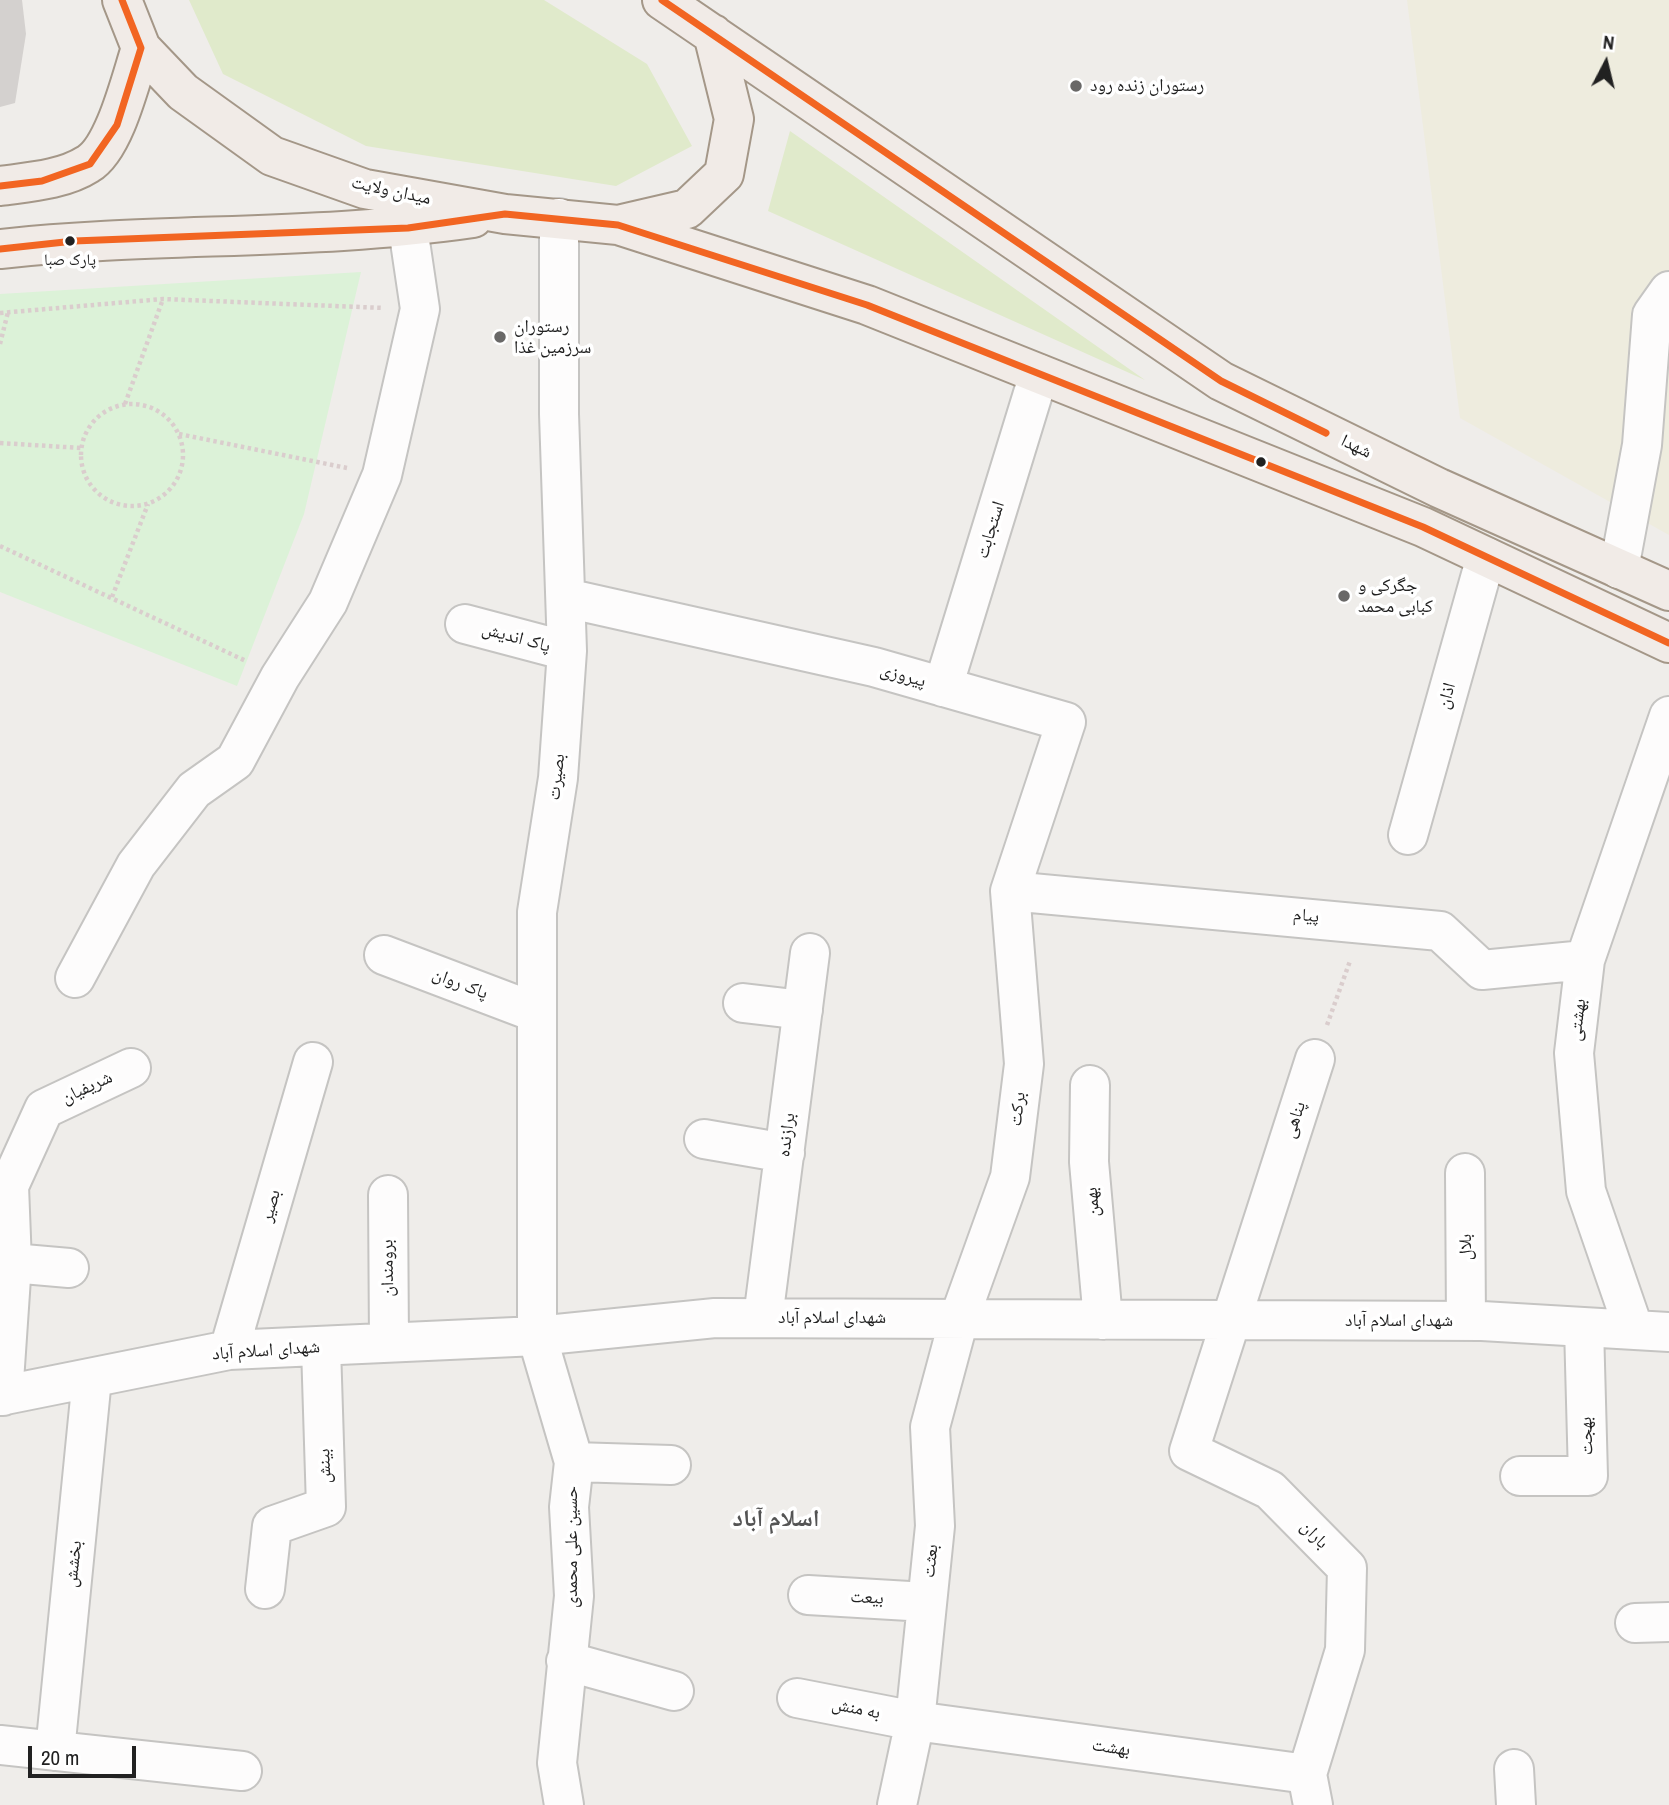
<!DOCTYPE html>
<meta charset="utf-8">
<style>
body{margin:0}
#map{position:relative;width:1669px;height:1805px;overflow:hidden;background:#efedea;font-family:"Archivo Narrow",sans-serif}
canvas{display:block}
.north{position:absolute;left:1571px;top:28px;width:70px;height:70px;-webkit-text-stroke:5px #fff;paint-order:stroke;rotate:7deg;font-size:19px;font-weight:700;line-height:28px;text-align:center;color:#212121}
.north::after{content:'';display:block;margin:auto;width:24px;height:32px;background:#212121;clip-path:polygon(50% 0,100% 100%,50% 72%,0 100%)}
.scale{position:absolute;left:28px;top:1746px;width:108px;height:32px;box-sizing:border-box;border:4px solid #212121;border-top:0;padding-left:9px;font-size:21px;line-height:24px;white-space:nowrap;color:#212121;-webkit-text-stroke:5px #fff;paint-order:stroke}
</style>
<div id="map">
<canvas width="1669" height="1805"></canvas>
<div class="north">N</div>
<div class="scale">20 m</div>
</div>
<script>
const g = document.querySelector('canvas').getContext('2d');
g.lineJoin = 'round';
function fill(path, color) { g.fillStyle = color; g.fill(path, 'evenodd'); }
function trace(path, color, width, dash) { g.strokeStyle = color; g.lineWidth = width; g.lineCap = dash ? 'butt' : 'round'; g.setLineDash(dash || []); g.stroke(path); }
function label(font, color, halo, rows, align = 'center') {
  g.font = font + ' "Archivo Narrow","Noto Naskh Arabic",sans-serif'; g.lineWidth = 7; g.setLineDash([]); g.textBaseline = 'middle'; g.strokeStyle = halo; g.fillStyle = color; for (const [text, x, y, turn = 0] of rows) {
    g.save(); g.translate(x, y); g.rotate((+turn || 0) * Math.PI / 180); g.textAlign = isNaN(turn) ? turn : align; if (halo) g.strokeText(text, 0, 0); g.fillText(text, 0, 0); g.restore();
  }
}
fill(new Path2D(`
 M1407 0H1669V535L1460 418Z`), '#eeecde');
fill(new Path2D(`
 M189 0H544L647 64 692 146 616 186 366 146 223 74Z
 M790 131 1145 380 768 211Z`), '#e0eacb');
fill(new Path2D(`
 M361 272 304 514 237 686 0 592V294Z`), '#dcf2d8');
fill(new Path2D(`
 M0 0H22L26 34 15 103 0 107Z`), '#d4d1cf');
const minor = new Path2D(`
 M559 218V414L567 651 558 778 537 912V1336L574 1462 569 1507 574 1596 557 1763 564 1805
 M1619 569 1642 445 1652 315 1669 291
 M566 598 874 667 1066 722 1010 891 1024 1064 1010 1177 959 1319 930 1427 935 1526 915 1721 897 1805
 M465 624 567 651
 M943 687 1039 374
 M1408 835 1486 557
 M1010 891 1440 931 1482 970 1585 960
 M384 955 537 1013
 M75 978 136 865 194 790 235 761 280 677 328 602 382 475 420 309 408 228
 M743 1003 803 1010
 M1090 1085 1089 1162 1103 1320
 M704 1139 785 1153
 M1465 1173 1466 1321
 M388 1195 389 1342
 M12 1263 69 1268
 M763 1318 810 953
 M1634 1330 1586 1191 1574 1053 1585 960 1669 716
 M229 1350 313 1062
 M0 1396 229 1350 537 1336 715 1318 1482 1321 1669 1332
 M3 1396 12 1263 9 1186 44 1109 131 1068
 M574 1462 671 1465
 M1520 1476H1588L1584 1327
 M265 1589 272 1526 326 1507 321 1347
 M808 1595 926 1602
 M1635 1623 1669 1622
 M566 1661 674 1691
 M797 1698 915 1721 1307 1774
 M0 1745 242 1771
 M55 1751 92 1378
 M1514 1769 1516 1805
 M1313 1805 1307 1774 1345 1650 1347 1568 1270 1490 1189 1451 1315 1059`);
const major = new Path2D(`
 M122 0 141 48 183 92 272 156 365 189 505 214 618 225 687 209 724 174 734 119 713 34
 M662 0 1221 381 1439 488 1669 591
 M0 186C29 182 63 180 88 164 115 148 131 78 141 48
 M618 225 867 305 1423 527 1669 643
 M0 249C157 232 316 241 473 218`);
trace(minor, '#c5c4c2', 42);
trace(major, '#a49788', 42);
trace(new Path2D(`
 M0 313 163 299 384 308
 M0 344 8 312
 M125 404 163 299
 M81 455a51 51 0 1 1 102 0a51 51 0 1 1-102 0Z
 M179 434 347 468
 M0 443 81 448
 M0 546 246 661
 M112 597 148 504
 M1327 1025 1350 961`), '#dacdcd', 4.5, [3.5, 3.5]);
trace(minor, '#fdfcfc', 38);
trace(major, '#f1ebe7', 38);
trace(new Path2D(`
 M662 0 1221 381 1326 433
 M0 186 42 181 90 164 117 125 141 48 122 0
 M0 249 74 241 408 228 505 214 618 225 867 305 1423 527 1669 643`), '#f26522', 7);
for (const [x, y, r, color] of [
 [1076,86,7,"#696867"],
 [70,241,6,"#212121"],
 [500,337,7,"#696867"],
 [1261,462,6,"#212121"],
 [1344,596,7,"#696867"]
]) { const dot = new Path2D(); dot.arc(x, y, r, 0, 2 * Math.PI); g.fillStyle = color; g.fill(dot); trace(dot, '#fff', 2.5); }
label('16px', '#212121', '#fff', [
 ["پارک صبا",70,261]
]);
label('18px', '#212121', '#fff', [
 ["رستوران زنده رود",1090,86],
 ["رستوران",514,327],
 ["سرزمین غذا",514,348],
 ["جگرکی و",1358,586],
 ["کبابی محمد",1358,607]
], 'left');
label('18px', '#212121', '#fff', [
 ["میدان ولایت",391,191,12],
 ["شهدا",1356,447,26],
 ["استجابت",991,530,-73],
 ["پاک اندیش",516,638,15],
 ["پیروزی",903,676,16],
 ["اذان",1447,696,-74],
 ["بصیرت",557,777,-84],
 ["پیام",1306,916,5],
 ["پاک روان",460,984,21],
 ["بهشتی",1578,1020,-83],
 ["شریفیان",87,1088,-25],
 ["برکت",1018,1109,-83],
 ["پناهی",1295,1120,-72],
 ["برازنده",787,1135,-83],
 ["بهمن",1093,1202,-95],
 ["بصیر",271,1206,-74],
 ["بلال",1466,1247,-90],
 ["برومندان",388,1268,-91],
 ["شهدای اسلام آباد",832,1318],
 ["شهدای اسلام آباد",1399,1321],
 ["شهدای اسلام آباد",266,1351,-4],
 ["بهجت",1587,1436,-92],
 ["بینش",325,1466,-92],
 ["باران",1314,1535,46],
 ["حسین علی محمدی",572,1547,-90],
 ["بعثت",931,1561,-84],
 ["بخشش",74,1564,-84],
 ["بیعت",867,1598,3],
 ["به منش",856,1709,11],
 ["بهشت",1111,1748,8]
]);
label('bold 24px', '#545454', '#fff', [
 ["اسلام آباد",776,1520]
]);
</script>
